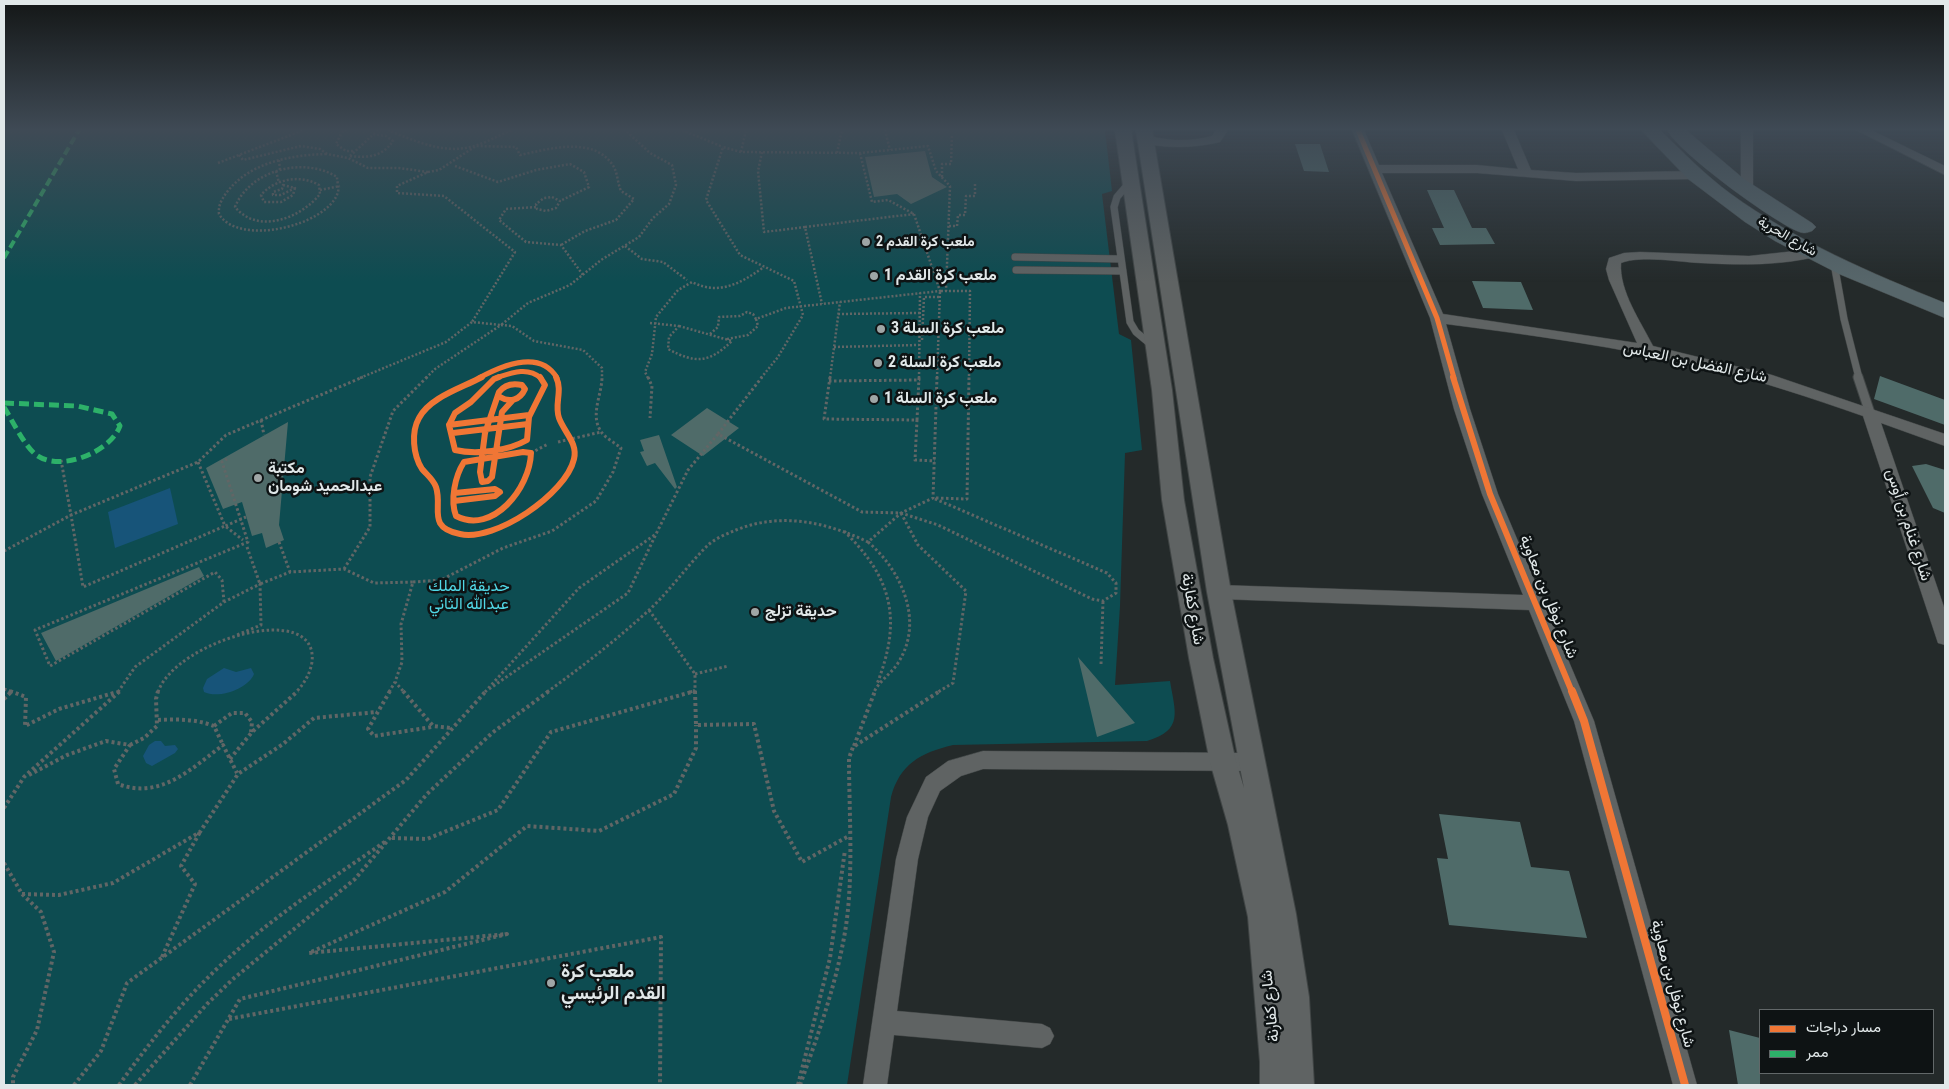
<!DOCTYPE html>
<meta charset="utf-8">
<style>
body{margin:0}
#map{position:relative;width:1949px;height:1089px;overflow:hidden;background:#242a2a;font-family:"Roboto Condensed",Vazirmatn,sans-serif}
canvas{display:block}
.frame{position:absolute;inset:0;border:5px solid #e1e8e9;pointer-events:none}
.legend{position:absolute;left:1759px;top:1009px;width:175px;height:65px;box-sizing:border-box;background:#0e1314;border:1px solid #626869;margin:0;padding:6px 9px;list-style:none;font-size:15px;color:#e1e8e9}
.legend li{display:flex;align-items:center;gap:10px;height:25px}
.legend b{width:25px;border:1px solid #626869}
</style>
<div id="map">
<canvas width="1949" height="1089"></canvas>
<div class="frame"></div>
<ul class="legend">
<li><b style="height:6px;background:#f07635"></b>مسار دراجات</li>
<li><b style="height:6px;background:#2db169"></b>ممر</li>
</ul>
</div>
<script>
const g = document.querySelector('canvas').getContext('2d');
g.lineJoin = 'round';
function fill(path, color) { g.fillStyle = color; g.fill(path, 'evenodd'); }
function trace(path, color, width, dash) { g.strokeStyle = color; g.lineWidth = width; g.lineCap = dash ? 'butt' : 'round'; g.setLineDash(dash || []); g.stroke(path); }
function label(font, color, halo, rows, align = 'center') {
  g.font = font + ' "Roboto Condensed",Vazirmatn,sans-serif'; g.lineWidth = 5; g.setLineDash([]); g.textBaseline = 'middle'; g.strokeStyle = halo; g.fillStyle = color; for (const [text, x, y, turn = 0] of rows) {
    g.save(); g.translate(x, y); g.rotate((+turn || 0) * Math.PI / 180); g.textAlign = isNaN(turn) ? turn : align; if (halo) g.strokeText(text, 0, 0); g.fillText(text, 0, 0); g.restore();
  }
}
fill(new Path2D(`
 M4 130H1105L1112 191 1102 194 1119 334 1131 340 1142 450 1125 453 1120 606 1115 685 1170 681C1175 712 1184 730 1147 741L953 745C920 753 900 764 891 797L847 1085H4Z`), '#0d4c51');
fill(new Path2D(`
 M170 488 178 524 115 548 108 512Z
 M224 668 236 672 251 668 254 674C248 689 219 699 204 692L203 688 207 679Z
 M155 741H161L165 746 175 745 178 749 175 753 152 766 146 763 143 756 149 745Z`), '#175479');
fill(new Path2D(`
 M1295 144H1320L1329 172 1304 171Z
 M925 151 932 177 947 187 911 204 897 194 874 197 865 157Z
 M1427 190H1454L1472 228H1486L1495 244 1440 245 1432 228H1444Z
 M1472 281 1521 282 1533 310 1483 308Z
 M1880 376 1945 400V425L1874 399Z
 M707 408 739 428 703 456 671 435Z
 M288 422 279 525 284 540 266 548 262 533 252 536 242 502 223 509 206 468Z
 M659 435 677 487 675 489 655 463 647 466 640 452 644 451 640 440Z
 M1926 464 1945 470V513L1933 508 1912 466Z
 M199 567 204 576 56 661 41 633Z
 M1078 657 1135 723 1097 737Z
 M1439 814 1520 822 1531 867 1569 871 1587 938 1449 925 1437 858 1448 859Z
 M1729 1030 1760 1038V1085H1738Z`), '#4f6b69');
const serviceFar1 = new Path2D(`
 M1129 183 1117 197 1114 207 1130 322 1136 332 1154 347
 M1015 257 1121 259
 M1834 263 1844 319 1859 378
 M1016 270 1123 271`);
const service = new Path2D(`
 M1858 377 1870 413`);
const minor = new Path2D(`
 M1216 130H1228L1220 142C1194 148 1168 149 1142 143L1140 140C1145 134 1152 137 1159 138 1176 141 1194 141 1212 136Z
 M1352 130H1364L1379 165H1477L1518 169 1502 130H1514L1531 170 1576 173 1695 171 1701 175 1695 179 1576 181 1477 173H1382L1443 314 1637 343 1609 280 1606 269 1609 258 1624 253 1640 252 1749 256 1814 249 1819 250 1821 253 1819 256C1780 266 1740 265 1701 263 1679 262 1641 255 1621 263 1619 291 1641 322 1653 346L1772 375 1945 434V446L1881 423 1945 610V645L1938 643 1936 637 1863 416C1811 398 1758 380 1704 367 1619 347 1532 335 1446 324L1470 409 1498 494 1594 721 1697 1085H1673L1574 721 1529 610 1219 599 1213 597 1210 592 1213 587 1219 585 1523 595 1482 494 1454 409 1430 318Z
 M1741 130H1753V190L1747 194 1741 190Z
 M1856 130H1871L1945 166V175Z
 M983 751 1252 753 1259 755 1262 762 1259 769 1252 771 983 769 961 776 940 791 928 817 918 859 897 1011 1042 1024 1050 1028 1054 1036 1050 1044 1042 1048 894 1035 887 1085H863L896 859 907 817 926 777 948 761Z`);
const tertiary = new Path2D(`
 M1115 130H1131L1172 390 1184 500 1213 658 1236 762 1244 788 1207 592 1136 130H1152L1231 592 1296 914 1309 997 1314 1085H1260V1062L1248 917 1228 825 1210 762 1189 658 1162 500 1152 390Z`);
const trunk = new Path2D(`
 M1641 130H1660C1683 152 1705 175 1731 194 1796 241 1871 273 1945 303V318L1839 274 1775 241 1745 222 1688 179Z
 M1667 130H1686L1744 179 1812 223 1816 227 1812 231C1807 233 1803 234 1797 231 1771 220 1679 153 1667 130Z`);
trace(serviceFar1, '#404545', 8);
trace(service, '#404545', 11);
trace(minor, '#404545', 1);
trace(tertiary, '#404545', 2);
trace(trunk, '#404545', 1);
trace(new Path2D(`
 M347 130 342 132 336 144 346 151H355
 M388 130C412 140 443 154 470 147 485 144 498 135 513 130
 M682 130 723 147
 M885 130 890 150
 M741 152 746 130
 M762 152 758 171 764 232 805 227 822 304
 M837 153 842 130
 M239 155 243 160 301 146 320 149 327 154 348 158 368 168H399L428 172 397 186V193L444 196 515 252 472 322
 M350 156C368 158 382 157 393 141L386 136 373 134
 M350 156 378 130H381
 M279 160 280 170
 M218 163 304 130
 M455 166 498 182 536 170 570 164 584 172 589 187 560 201
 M276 171 279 183
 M428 172 439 170 476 146 516 147 520 155C549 149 592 136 612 164 618 172 617 182 621 191L634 199 616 220 585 231 561 245
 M942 177V164H951L952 134
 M283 185 295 188 281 195H273V192L282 189Z
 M295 188 293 195 281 202H264L261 195C275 179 300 174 319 185L320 194C301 218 258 235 235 207 250 170 304 156 337 177 337 181 339 188 338 192 328 226 238 247 219 214 218 205 222 199 227 192 250 162 291 155 327 154
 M320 190 340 186
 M552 197 560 201 556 208 546 211 537 209 536 204 544 198Z
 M536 207 506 209 499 220 526 242 561 245 583 275
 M949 226H957L958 215H965L966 196H975V184
 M805 227 914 214
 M625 246 642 259 663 262 687 280
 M838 314 920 313
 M650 323 679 326
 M679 326 732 341C709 363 696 364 668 349L669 337Z
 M710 334 718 327 719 317 740 316 747 312 753 314 756 319 786 308 940 291 914 214 888 200 872 202 860 153
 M727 339 748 335 758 326 756 319
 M922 340 924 297H940
 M834 347 919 345
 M360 378 446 342 472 322 501 325 528 303 570 285 601 260 639 237 653 218 669 204 676 185 672 165 650 153 625 130
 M426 378 435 369 501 325 512 326 534 341 583 350 602 368V378
 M648 378 645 372 652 354 656 317 678 290 692 282C719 296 741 283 764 267
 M761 378 778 357 803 315 794 281 740 255 706 200 723 147 741 152 860 153 928 146 936 171 950 186 946 291
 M830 378 840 302
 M919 378 920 293
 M937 378 940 291H970L969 378`), '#616666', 2.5, [2, 2]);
trace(new Path2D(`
 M648 377 652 386 650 418
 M830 377 824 419 917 420 915 460 935 461
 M829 381 919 380V377
 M261 420 264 435
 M917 420 919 378
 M718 434 762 377
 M558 442 601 432
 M531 453 548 444
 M61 460 71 515 198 462 226 435 363 377
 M198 462 225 526 246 517
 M936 498 967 499 969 377
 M901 513 918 545 966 591 953 683 938 692
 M844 531C893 579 902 620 877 684
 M279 542 290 572
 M868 542C901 570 925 621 898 663 891 674 880 680 874 692
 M247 547 260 584 290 572 344 569 374 583 413 582 401 624 402 662 395 682 404 692
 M4 551 71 515 83 587 225 526 243 540
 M344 569 370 527V477L393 411 427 377
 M413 582 441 580 503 548 552 531 596 501 613 472 621 448C615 443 606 438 602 433 589 416 602 395 602 377
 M224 602 222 580 215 572 50 666 35 630 248 542 222 462 227 459
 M649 610 695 674V692
 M1101 664 1103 601
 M695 674 728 666
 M4 689 13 692
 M489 689 628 593 656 534
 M11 692 12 691
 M118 692 135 667 224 602 260 584 261 625 237 635
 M158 692C176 640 319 599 312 662 310 674 304 684 296 692
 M389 692 395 682
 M485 692 579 588 656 534 688 470 718 434 862 512 901 513 938 525 1092 599 1103 601 1116 593V583L1107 573 933 498
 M547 692C582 667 616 640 648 611 669 592 686 567 707 546 714 539 726 534 736 530 781 512 826 522 868 542L901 513 933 498 937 377
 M690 692 695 691`), '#616666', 3, [2.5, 2.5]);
trace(new Path2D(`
 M10 691 26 697 25 726 59 709 117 692
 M390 691 368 729 374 736 432 727
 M403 691 433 726 451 728
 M695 691 696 725 754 724 774 811 802 862 847 837
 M4 699 12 691
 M158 720C177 719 196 719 214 726L223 745
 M214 726 232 713H245L252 722 251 732
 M130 745 144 738 157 726 156 699 158 691
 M854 746 875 691
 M230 759 252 732 298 691
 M29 775 67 755 106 741 130 745 114 769 118 784C160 800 191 769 223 745L237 773
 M4 808 24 777 120 691
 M392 838 427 839 498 810 551 732 695 691
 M4 863 22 894 41 912 54 952 37 1030 13 1077V1085
 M22 894 59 895 113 883 200 832 238 774 283 744 314 718 377 712
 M162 957 195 884 181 866 200 832
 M229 1019 661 937 660 1085
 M74 1085 101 1051 127 983 406 780 486 691
 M119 1085C150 1042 183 1000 222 964 272 917 330 880 386 841
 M135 1085 207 1004 233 979 355 879 427 794 492 733 549 691
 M190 1085 240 999 507 934 309 953 445 892 527 826 599 831 674 794 696 748V725
 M798 1085 830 958 845 850
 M800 1085C818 1035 836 985 845 932 854 879 849 813 849 758L853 747 940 691`), '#616666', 4, [3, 3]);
trace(serviceFar1, '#5f6363', 7);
trace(service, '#5f6363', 9);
fill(minor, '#5f6363');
fill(tertiary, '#5f6363');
fill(trunk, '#57666a');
trace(new Path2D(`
 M4 258 79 130`), '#2db169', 4, [8, 4]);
trace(new Path2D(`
 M4 403 77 406 112 414 120 426C110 453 57 474 34 453 23 443 12 420 4 407`), '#2db169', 5, [10, 5]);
trace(new Path2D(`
 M1358 130 1437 318 1454 378
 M479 378C501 366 540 349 557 378
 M496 378C511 373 527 366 541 378`), '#f07635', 5);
trace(new Path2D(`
 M482 377C462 388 430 397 419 418 411 432 413 455 422 469 427 475 433 479 436 487 443 508 426 527 460 534 495 542 566 494 574 459 578 443 564 432 559 418 554 404 563 391 556 377
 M499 377 494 379 471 402 455 413 449 425 455 450C476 455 508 451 527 440L529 417 545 385 540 377
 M1453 377 1490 494 1572 692
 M500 397C510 403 520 400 525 389L522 385C513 383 505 384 499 392L485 433 480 472 482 482 488 481 492 477 502 412 512 401
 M449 425 529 415
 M453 433 528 424
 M523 452 531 453C530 488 493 535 456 516 450 500 455 476 464 462Z
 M454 501 495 496 500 492 495 489 455 493`), '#f07635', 6);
trace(new Path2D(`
 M1572 691 1584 721 1685 1085`), '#f07635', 8);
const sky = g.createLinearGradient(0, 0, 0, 282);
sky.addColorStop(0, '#141717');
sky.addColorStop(0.46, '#3f4a55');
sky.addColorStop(1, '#3f4a5500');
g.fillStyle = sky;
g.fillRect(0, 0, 1949, 282);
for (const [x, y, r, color] of [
 [866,242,5,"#9fa6a6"],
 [874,276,5,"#9fa6a6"],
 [881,329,5,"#9fa6a6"],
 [878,363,5,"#9fa6a6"],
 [874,399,5,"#9fa6a6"],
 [258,478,5,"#9fa6a6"],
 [755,612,5,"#9fa6a6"],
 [551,983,5,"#9fa6a6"]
]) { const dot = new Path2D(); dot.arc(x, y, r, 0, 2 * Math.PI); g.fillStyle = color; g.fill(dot); trace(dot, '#0e1314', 2); }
label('14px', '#e1e8e9', '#0e1314', [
 ["شارع الحرية",1787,237,30]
]);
label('bold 14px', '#e1e8e9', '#0e1314', [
 ["ملعب كرة القدم 2",876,242]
], 'left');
label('bold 16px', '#e1e8e9', '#0e1314', [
 ["ملعب كرة القدم 1",884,276],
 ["ملعب كرة السلة 3",891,329],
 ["ملعب كرة السلة 2",888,363],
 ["ملعب كرة السلة 1",884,399],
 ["مكتبة",268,469],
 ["عبدالحميد شومان",268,487],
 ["حديقة تزلج",765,612]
], 'left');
label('16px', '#e1e8e9', '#0e1314', [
 ["شارع الفضل بن العباس",1695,363,12],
 ["شارع غنام بن أوس",1908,525,72],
 ["شارع نوفل بن معاوية",1548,597,68],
 ["شارع كفارنة",1192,609,80],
 ["شارع نوفل بن معاوية",1672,984,75],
 ["شارع كفارنة",1271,1006,-96]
]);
label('16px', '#51d8e6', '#0e1314', [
 ["حديقة الملك",469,587],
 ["عبدالله الثاني",469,605]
]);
label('bold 19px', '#e1e8e9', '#0e1314', [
 ["ملعب كرة",561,972],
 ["القدم الرئيسي",561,994]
], 'left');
</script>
